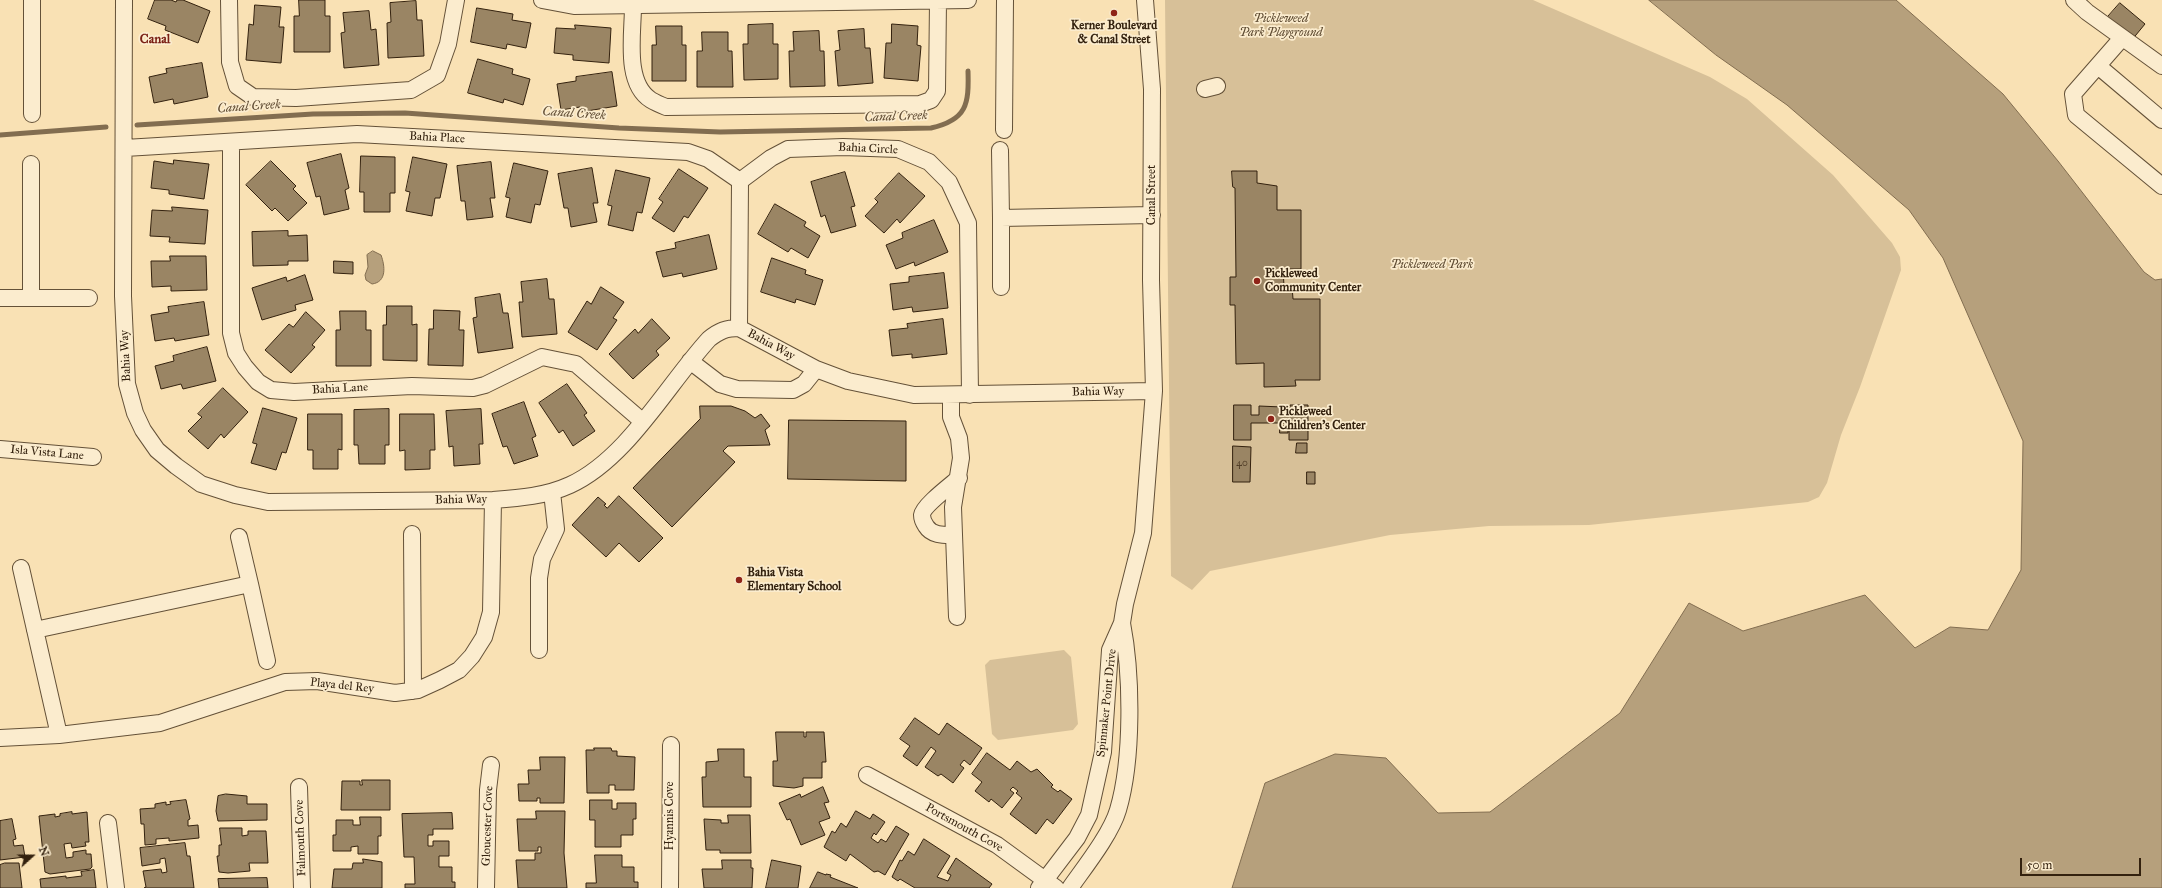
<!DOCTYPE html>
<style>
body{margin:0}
#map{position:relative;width:2162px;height:888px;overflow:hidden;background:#f9e1b4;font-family:"IM FELL Great Primer",serif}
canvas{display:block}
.north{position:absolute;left:12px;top:836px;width:40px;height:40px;-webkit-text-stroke:3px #fbecce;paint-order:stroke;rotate:69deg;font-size:11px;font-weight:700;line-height:16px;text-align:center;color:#33210e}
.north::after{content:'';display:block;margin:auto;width:14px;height:18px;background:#33210e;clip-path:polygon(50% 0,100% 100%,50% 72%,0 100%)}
.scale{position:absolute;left:2020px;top:858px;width:121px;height:18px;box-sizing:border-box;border:2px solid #33210e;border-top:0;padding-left:5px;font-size:12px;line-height:14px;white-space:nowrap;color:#33210e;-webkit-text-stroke:3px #fbecce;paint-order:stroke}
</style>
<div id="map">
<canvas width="2162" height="888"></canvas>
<div class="north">N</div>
<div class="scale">50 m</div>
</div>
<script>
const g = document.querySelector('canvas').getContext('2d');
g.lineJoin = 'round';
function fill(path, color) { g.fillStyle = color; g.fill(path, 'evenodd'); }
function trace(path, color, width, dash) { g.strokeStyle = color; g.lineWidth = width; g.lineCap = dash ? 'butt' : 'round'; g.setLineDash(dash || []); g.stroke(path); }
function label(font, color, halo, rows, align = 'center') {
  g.font = font + ' "IM FELL Great Primer",serif'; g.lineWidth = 3.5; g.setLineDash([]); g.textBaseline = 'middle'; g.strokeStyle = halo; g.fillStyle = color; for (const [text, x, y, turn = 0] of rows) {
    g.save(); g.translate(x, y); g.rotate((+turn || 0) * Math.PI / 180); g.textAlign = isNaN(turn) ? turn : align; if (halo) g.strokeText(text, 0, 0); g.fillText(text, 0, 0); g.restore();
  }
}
fill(new Path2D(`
 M1165 0H1533L1710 77 1747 99 1833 175 1892 243 1900 257 1901 270 1860 387 1841 435 1827 483 1819 497 1808 502 1589 525 1489 526 1390 535 1210 571 1192 590 1171 576Z
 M1064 650 1071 657 1078 724 1073 730 998 740 992 734 985 665 990 660Z`), '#d7c098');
const water = new Path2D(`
 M1649 0H1896L2003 94 2058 161 2144 272 2155 280 2162 279V888H1232L1265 783 1335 754 1386 758 1438 813 1490 812 1620 713 1689 603 1743 631 1865 595 1915 648 1950 627 1988 630 2021 570 2023 441 1943 258 1909 210 1787 105 1716 55Z
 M373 251 381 255C385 266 387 282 372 284L366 280 365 275 368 267 367 255Z`);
fill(water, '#b6a07c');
trace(water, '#826d50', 1);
trace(new Path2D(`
 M137 125 313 114 405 113 619 128 720 132 931 128C967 120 969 104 968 71
 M0 135 106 127`), '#826d50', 5);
const building = new Path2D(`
 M155 0H171L176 2 177 0H183L210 11 198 43 165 30 166 26 148 19Z
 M299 0H325V16H330V52H294V16H299Z
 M416 1 417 20H422L424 56 388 58 387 23 391 22 390 3Z
 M2120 3 2145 24 2131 41 2105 20Z
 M255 5 281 7 279 27H284L281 63 246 60 249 24 253 25Z
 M477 8 513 14 512 20 531 23 526 48 507 44 506 49 471 42Z
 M369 11 371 30 376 29 379 65 344 68 341 33 345 32 343 13Z
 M773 24V44H778V79L744 80 743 44H748V25Z
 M892 24 918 26 917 45 921 46 918 81 884 78 886 43H891Z
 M575 25 611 28 609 63 573 60V55L554 53 556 28 575 29Z
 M656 26H682V45H686V81H652V45H656Z
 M864 29 865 48H870L873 83 838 86 835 51 840 50 838 31Z
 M819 31 820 51H824L825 86 790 87 789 51H794L793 32Z
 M702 32H728V51H732L733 87H697V51H702Z
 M478 59 513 69 512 74 530 79 523 105 504 99 503 103 468 93Z
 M202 63 208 97 174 104 173 99 154 103 149 77 167 73 166 69Z
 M612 72 617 106 581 112 580 107 561 110 557 84 576 81V77Z
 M341 154 349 188 345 190 349 209 324 215 320 196 316 197 307 163Z
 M361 156 395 157V193H390V212H364V192H360Z
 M413 157 447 164 440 198H435L432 216 406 211 410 192 406 191Z
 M174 160 209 164 204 199 169 194V190L151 188 154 161 173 164Z
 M271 161 296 186 293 189 307 203 288 221 275 208 272 211 246 185Z
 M491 162 495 198H490L493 217 467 220 465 201H461L457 166Z
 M514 163 548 171 540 205 535 204 531 223 506 217 510 198 506 197Z
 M592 168 598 203H593L597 222 571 227 568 208H564L558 174Z
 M679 169 708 188 688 218 684 216 674 232 652 218 663 202 659 199Z
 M616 170 650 178 642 213 637 212 633 231 608 225 612 206 608 205Z
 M1232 171H1257V183L1277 186V210H1301V269H1283L1284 286H1292L1293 299H1320V380H1295L1296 386 1264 387V363L1236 364 1235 305H1230V277H1236L1235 188 1233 187Z
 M845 172 855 206 851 207 856 226 831 233 825 215 821 217 811 182Z
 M899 173 925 196 900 223 897 219 884 233 865 216 878 202 875 199Z
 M775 204 806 222 804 226 820 236 808 258 791 248 788 252 758 234Z
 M172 207 208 210 205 244 169 242 170 237 150 236 152 210 172 211Z
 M934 220 948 252 915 266 914 262 896 269 886 245 903 238 902 233Z
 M288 231V236L307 235 308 261H288V265L253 266 252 232Z
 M709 235 717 269 683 277 682 273 663 277 656 252 676 248 675 243Z
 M170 256H206L207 290 171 291V286L152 287 151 261H170Z
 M772 258 806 270 805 274 823 280 815 305 796 299 795 303 761 292Z
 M334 261 353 262V274L334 273Z
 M944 273 948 308 913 312 912 307 893 310 890 284 909 282V277Z
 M305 275 313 300 295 305 296 310 262 320 252 288 286 277 287 281Z
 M547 279 549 299H554L557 334 522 337 519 302H523L521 282Z
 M601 287 624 302 613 318 617 320 597 350 568 332 587 301 591 304Z
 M500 294 503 313H508L513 348 478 353 473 318 477 317 475 298Z
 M204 302 209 335 175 341 174 338 155 341 151 315 169 312 168 307Z
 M387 306H412V325L417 324V361L383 360V325H386Z
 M434 310 460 311 459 330H464L463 366 428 365 429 329H433Z
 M340 311H366V330H371V366H336V330H340Z
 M306 312 325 330 312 345 315 347 291 373 265 350 289 324 293 327Z
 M652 319 670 338 656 351 659 355 633 379 609 354 635 329 638 333Z
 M943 319 947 354 912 358V354L892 356 889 330 908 328 907 324Z
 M207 347 216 381 183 389 181 384 161 389 155 366 174 361 173 356Z
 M567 384 587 413 584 415 595 431 573 446 563 430 559 433 539 403Z
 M223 388 248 412 224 438 221 434 208 449 188 431 202 417 198 414Z
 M524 402 536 436 532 438 538 456 514 464 507 446 503 447 492 414Z
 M1234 405H1251V415H1259V406L1282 407 1283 415H1290V405H1308V440H1289V423H1251V440H1234Z
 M700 406H731L745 411 755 418 761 414 770 426 765 430 770 445 728 446 723 451 735 462 672 527 633 488 700 419Z
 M263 408 297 418 286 453 282 452 276 470 251 463 257 444 253 443Z
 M389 409V445H385V464H359L358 445H354V410Z
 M481 409 483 444H479L480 464 454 466 453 446 449 447 446 411Z
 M308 414H342V450L338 449V469H313V450H308Z
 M400 414H434L435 450H430V469L405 470V450L400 451Z
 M789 420 906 421V481L788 479Z
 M1280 426H1288V433H1280Z
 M1297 443H1307V453H1296Z
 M1233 446 1251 447 1250 482H1233Z
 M1307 472H1315V484H1307Z
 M619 496 663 538 639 562 619 543 606 557 572 525 598 497 606 504 604 505 607 508Z
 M915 718 939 735 947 723 982 748 970 765 964 760 960 765 964 768 953 783 941 774 938 776 925 767 936 751 931 747 917 766 903 756 910 746 900 739Z
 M776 732H804V737H806V732H824L826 762H822V778H803V786L794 788 773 786V761H777Z
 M594 748H611L612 751H617V756L635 757 634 790H615V785H609V793H587L586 750H594Z
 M718 749H744V777H751V807H703L702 777H706V762L718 761Z
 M987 753 1010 770 1017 761 1031 772 1037 769 1053 785 1051 787 1058 792 1060 790 1072 799 1053 824 1047 819 1036 834 1010 814 1022 798 1016 793 1018 791 1013 787 1010 790 1014 793 1002 808 991 799 989 802 975 791 982 782 972 774Z
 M540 757H565L564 803H540V798H537V801H519L518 784H529L528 770H540Z
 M362 780H390V810H341L342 781H360V785H362Z
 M823 787 829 802 824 803 830 818 819 822 825 835 801 845 790 819 787 820 779 803 800 794 801 797Z
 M226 794 247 796V804H267V820L218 821 216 811 218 796Z
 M186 800 190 819 188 820V826L198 825 199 838 169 841V838L156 839V844L145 845 144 824H141L140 809 155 808V804L166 802V805L171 804 170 802Z
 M590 800H612V809H617V803H636V819H633V835H621V847H595V820H590Z
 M536 811H565L564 853 567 888H518L516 860H535V853H541V847H538V851H519L517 819H536Z
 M856 811 870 819 873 814 885 822 876 835 874 833 871 838 878 843 881 839 886 842 896 826 909 834 885 875 878 871 874 872 850 854 846 861 824 847 832 831 835 833 841 823 846 827Z
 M72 812V814L87 812 89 842H85L86 846 72 848 71 843 64 844 66 858 73 857V852L86 850V854H91L92 867 90 869 50 874 45 872 39 816 55 814V817L60 816V814Z
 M452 813 453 829H433V835H428V846H433V841H449V856H439V867H452V882H455V888H405V884H415L414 857H404L402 814Z
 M728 815H750L751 853H720V850H706L704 819 721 820V823H728Z
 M360 817H381V836H378V854H358V846L351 847V851H333V835H336V820H353V825H360Z
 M12 819 16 839 13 840 14 846 23 845 25 857 0 860V821Z
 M220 828H242V836L248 835V831H266L268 863H249L250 871 228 873 219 872 217 856H219V845H221Z
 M924 839 950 856 937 877 948 881 951 875 947 873 956 858 992 884 989 888H915L900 879 898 881 892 877 900 860 902 861 908 851 914 855Z
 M185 843 187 856H190L194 888H144L146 887 143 871 161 869 162 873 167 872 165 858 160 859V863L142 866 140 848Z
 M595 855H622V867H634V882H638V888H586V883H596Z
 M363 859 382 862V888H332L334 869H352L353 863H363Z
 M722 860H751V868H753L752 888H704L702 869H722Z
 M772 860 801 866 798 888H766Z
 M5 863H19L22 888H0V865Z
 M94 870 96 888H41L40 879 66 876V878L82 876 81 872Z
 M818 872 826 875V874L831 875 830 877 858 888H810Z
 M267 878 268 888H219L218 879Z`);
fill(building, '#9a8564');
trace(building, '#33210e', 1);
const minor = new Path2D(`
 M32 0V114
 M124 0 123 296 127 384 135 413 143 430 157 450 176 466 201 484 235 495 268 502 493 500C520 498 546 496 570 485 627 459 667 385 709 339 719 331 726 328 739 328L816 369 848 381 914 395 1154 391
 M229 0 230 62 237 86 253 97 296 98 411 90 437 75 448 44 456 0
 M542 0 574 6 968 0
 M2074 0 2087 12 2162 66
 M633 6C633 34 624 83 651 100 656 103 661 105 666 107L920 104 931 100 937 91 938 1
 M2122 38 2073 94 2076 115 2162 186
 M2098 66 2162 120
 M1205 89 1217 86
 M1004 130 1005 0
 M231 143V333L236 353 245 367 258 382 271 390 294 392 412 386 473 388 485 385 542 357 576 364 642 421
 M125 148 357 134 688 152 708 159 740 181
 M1000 150 1001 218
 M31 164V298
 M1001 287V218L1152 215
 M0 298H89
 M739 328 740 181 771 158 788 149 843 147 898 149 929 162 949 182 968 223 970 395
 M690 361 720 384 737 389 793 390 804 384 816 369
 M951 395V417L959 438 961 458 953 507 957 617
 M0 449 93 457
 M412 534 413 691
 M954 535C945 535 932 536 926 526 924 523 922 519 922 515 923 506 951 485 959 478
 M239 537 250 584
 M21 568 59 735
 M35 630 250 584 267 661
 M539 650V578L542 559 556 529 552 492
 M0 738 59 735 160 723 285 682 317 681 395 693 418 690 440 680 459 670 472 656 484 637 491 612 493 500
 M867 775 997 845 1056 888
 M299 787 302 888
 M108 823 116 888
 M486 888 488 790 491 765
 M670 888 671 745
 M1039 888 1077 838 1089 815 1103 752 1110 650 1122 623 1125 604 1143 533 1154 391 1151 280 1152 89 1145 0
 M1070 888C1084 868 1111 834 1118 810 1133 759 1132 675 1122 623`);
trace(minor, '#645138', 18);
trace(minor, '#fbecce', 16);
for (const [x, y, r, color] of [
 [1114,13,4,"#8f2418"],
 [1257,281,4,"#8f2418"],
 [1271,419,4,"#8f2418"],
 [739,580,4,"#8f2418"]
]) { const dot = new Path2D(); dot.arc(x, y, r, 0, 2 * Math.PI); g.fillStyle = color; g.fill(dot); trace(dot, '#fbecce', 1.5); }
label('10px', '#4d3a24', null, [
 ["40",1242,464]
]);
label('italic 12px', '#5c4930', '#fbecce', [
 ["Pickleweed",1281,19],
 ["Park Playground",1281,33],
 ["Pickleweed Park",1432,265]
]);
label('bold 12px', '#33210e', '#fbecce', [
 ["Kerner Boulevard",1114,26,"center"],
 ["& Canal Street",1114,40,"center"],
 ["Pickleweed",1265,274],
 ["Community Center",1265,288],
 ["Pickleweed",1279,412],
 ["Children's Center",1279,426],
 ["Bahia Vista",747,573],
 ["Elementary School",747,587]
], 'left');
label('12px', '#33210e', '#fbecce', [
 ["Bahia Place",437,138,3],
 ["Bahia Circle",868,149,3],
 ["Canal Street",1152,195,-90],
 ["Bahia Way",771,345,28],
 ["Bahia Way",126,356,-93],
 ["Bahia Lane",340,389,-3],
 ["Bahia Way",1098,392,-1],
 ["Isla Vista Lane",47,453,5],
 ["Bahia Way",461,500,-1],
 ["Playa del Rey",342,686,6],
 ["Spinnaker Point Drive",1107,703,-84],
 ["Hyannis Cove",670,816,-90],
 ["Gloucester Cove",488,826,-88],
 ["Portsmouth Cove",964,828,29],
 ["Falmouth Cove",301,838,-92]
]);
label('bold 13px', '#7a1f14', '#fbecce', [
 ["Canal",155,40]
]);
label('italic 13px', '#614d34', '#fbecce', [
 ["Canal Creek",249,107,-4],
 ["Canal Creek",574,114,4],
 ["Canal Creek",896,117,-2]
]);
</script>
